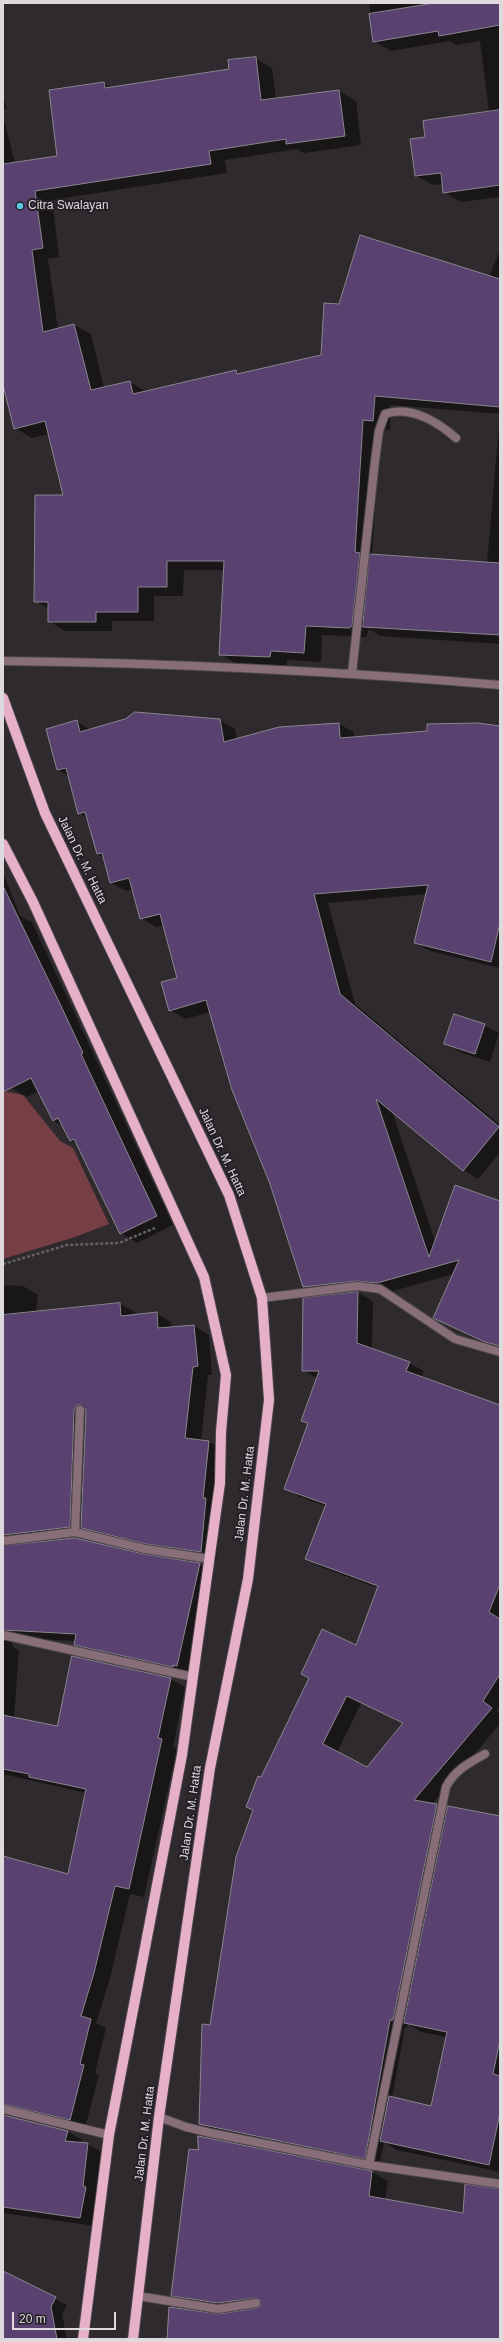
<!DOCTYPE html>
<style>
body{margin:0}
#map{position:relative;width:503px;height:2342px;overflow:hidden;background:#2f2a2e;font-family:Helvetica,sans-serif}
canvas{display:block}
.frame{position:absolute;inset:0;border:4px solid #ddd9dc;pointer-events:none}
.scale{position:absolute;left:12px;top:2312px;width:104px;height:18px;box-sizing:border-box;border:2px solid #ddd9dc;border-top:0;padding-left:5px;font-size:12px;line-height:14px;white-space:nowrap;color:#ddd9dc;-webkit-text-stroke:3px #252025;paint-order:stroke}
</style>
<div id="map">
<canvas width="503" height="2342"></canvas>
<div class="frame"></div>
<div class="scale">20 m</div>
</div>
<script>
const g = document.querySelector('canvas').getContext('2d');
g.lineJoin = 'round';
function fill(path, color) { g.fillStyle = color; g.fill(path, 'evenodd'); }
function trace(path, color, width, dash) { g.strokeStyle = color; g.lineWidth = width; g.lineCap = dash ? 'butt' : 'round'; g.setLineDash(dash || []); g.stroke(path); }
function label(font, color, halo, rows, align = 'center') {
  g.font = font + ' Helvetica,sans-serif'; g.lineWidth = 4; g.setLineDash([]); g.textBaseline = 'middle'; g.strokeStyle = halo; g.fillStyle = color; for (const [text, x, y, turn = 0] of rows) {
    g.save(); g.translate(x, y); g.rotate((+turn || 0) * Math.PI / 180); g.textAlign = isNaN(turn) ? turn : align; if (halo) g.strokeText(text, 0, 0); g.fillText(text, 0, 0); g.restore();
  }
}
fill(new Path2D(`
 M3 1091 23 1095 60 1141 73 1148 109 1224 75 1237 3 1259Z`), '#753f44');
fill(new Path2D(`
 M369 3H500V197L461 202 444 192 443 184 433 185 416 176 426 138 489 113 480 41 456 45 450 41 391 51 374 41Z
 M255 58 272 68 276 99 339 91 356 101 361 145 304 153 297 149 225 160 227 173 52 200 59 257 48 259 58 329 74 325 91 334 104 388 130 382 147 392 236 371 241 374 322 356 340 305 489 276 500 250V644L380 636 369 629 366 637 322 635 321 662 287 660V666L237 664 220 654 225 570H184L183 596H154V621H112V631H65L49 621V609L35 601 64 496 49 434 32 438 15 428 3 381V115L15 163 58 157 104 84 111 88 230 70ZM391 405 500 414 487 563 372 555 380 429 390 430Z
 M3 95 7 109 3 110Z
 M220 720 235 729 237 740 339 724 354 732V738L500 727V968L430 951 415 943 427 894 328 903 355 1004 500 1125V1153L478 1179 463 1170 392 1111 435 1241 500 1203V1350L435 1318 454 1274 393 1291 373 1289 355 1291 373 1301 372 1349 409 1363 424 1371 421 1378 500 1408V1706L497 1710 500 1713V1724L432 1804 448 1812 500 1817V2172L397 2150 384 2142 379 2166 214 2132 200 2124 211 2026 254 1811 247 1807 261 1778 356 1647 378 1588 321 1567 306 1558 326 1506 300 1497 285 1488 308 1424 302 1420 318 1379 303 1370 322 1297 304 1287 271 1183 210 1012 186 1019 170 1010 178 978 164 925 156 927 141 918 133 889 126 891 111 883 104 858 97 854 87 818 79 813 69 776 58 770 77 722 91 730ZM361 1703 404 1724 367 1768 337 1753ZM408 2024 421 2032 447 2037 432 2107 392 2098 405 2027 407 2028Z
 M3 872 20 916 32 922 173 1225 137 1243 121 1233 78 1145 70 1140 64 1127 53 1121 39 1091 27 1097 11 1088 3 1073Z
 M484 1025 499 1033 490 1062 460 1052 446 1043Z
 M3 1285 23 1286 38 1295 36 1313 120 1304 135 1312V1315L156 1313 171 1322 172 1328 194 1326 209 1335 212 1375H208L201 1441 209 1442 224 1450 221 1508 216 1560 162 1552 97 1536 85 1529V1535L18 1544 15 1546 144 1555 199 1564 214 1573 192 1674 90 1653 75 1645 76 1641 19 1638 12 1643 14 1648 19 1650 14 1718 58 1727 170 1679 185 1687 173 1747 177 1749 144 1897 130 1894 109 1982 96 2023 106 2028 95 2073 99 2075 85 2128 14 2113 12 2117 67 2131 82 2140V2144H88L103 2153 95 2226 3 2213V1857L68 1875 86 1793 3 1774ZM207 1447H209L203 1503H201Z
 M199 2137 372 2172 388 2181 385 2200 464 2214 500 2203V2339H168L219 2315 236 2312 188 2304 172 2295 199 2151Z
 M3 2272 67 2305 62 2314 67 2339H3Z`), '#0007');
const building = new Path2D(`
 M435 3H500V25L439 36 438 31 373 42 369 14Z
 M256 57 261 100 339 90 345 136 286 144V139L209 151 211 164 35 191 43 248 32 250 43 332 74 324 91 390 130 381 133 394 236 370 237 374 321 355 324 303 339 304 360 235 500 279V407L375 396 373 421 363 420 355 552 360 553 352 626 349 628 306 626 304 653 271 651 270 657 219 655 224 561H167V587H138V612H96V622H48V602H34L35 495H63L45 421 14 429 3 385V164L57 156 49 90 104 82 105 88 229 69 228 60Z
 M500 110V185L443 193 441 173 415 176 410 139 425 137 423 121Z
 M370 554 500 563V635L363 627Z
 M135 712 220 719 224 742 279 727 339 723 340 738 427 731V724L478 723 500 726V923L491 962 414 943 428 885 314 894 340 994 499 1127 463 1171 376 1099 429 1257 455 1185 500 1201V1346L485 1342 433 1318 459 1260 377 1283 357 1281 303 1287 270 1184 232 1090 206 1000 169 1011 161 982 177 978 160 914 140 919 129 878 110 883 102 853 97 854 85 812 78 814 66 768 57 770 46 729 77 720 80 732 125 719Z
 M3 886 62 1008 83 1053 81 1054 157 1216 120 1234 74 1139 70 1141 58 1118 53 1121 31 1078 3 1092Z
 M454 1014 485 1024 475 1054 444 1044Z
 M358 1292 357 1343 410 1362 406 1371 500 1405V1584L489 1612 500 1619V1674L483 1701 492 1708 414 1800 437 1804 393 2020H390L365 2159 199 2124 202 2024 210 2025 236 1857 253 1810 246 1807 258 1776 261 1777 309 1678 301 1674 322 1629 356 1645 378 1586 305 1559 326 1504 284 1489 308 1423 301 1421 319 1371H302L303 1298ZM347 1696 403 1723 367 1767 323 1744Z
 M120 1303 121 1316 157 1312 158 1328 194 1325 198 1366 193 1367 185 1438 209 1441 203 1498H206L201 1552 146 1544 81 1528 86 1410 81 1405H77L74 1410 70 1527 3 1535V1315Z
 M75 1538 144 1554 200 1563 177 1666 173 1665V1667L74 1645 76 1634 3 1630V1546Z
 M72 1656 171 1678 158 1738 162 1739 129 1889 115 1886 94 1973 81 2016 91 2019 80 2064 84 2065 70 2120 3 2104V1856L68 1874 86 1789 29 1777V1774L3 1769V1715L57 1726Z
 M448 1806 500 1816V2040L493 2074 500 2076V2113L489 2165 380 2141 389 2096 431 2106 447 2032 404 2023Z
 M3 2115 68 2131 65 2141 88 2143 83 2186 86 2187 80 2218 3 2207Z
 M198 2136 372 2171 369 2196 463 2213 465 2184 500 2189V2339H167L169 2307 219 2314 257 2308 261 2305 260 2300 256 2298 218 2303 171 2296 189 2149 198 2150Z
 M3 2271 56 2297 51 2307 57 2339H3Z`);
fill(building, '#594170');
trace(building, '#89868d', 1);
const service = new Path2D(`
 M352 673 375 461 379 431 385 414C410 405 438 422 456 438`);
const minor = new Path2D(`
 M262 1298 358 1286 380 1289 455 1339 500 1352
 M75 1532 80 1410
 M3 1541 75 1532 145 1549 210 1559
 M3 1635 193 1677
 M3 2109 109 2135
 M159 2117 186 2127 211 2133 369 2165 500 2184
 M369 2165 446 1787C455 1770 469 1763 485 1754
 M138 2296 218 2309 256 2303`);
const tertiary = new Path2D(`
 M3 661C169 663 334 671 500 685`);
const primary = new Path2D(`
 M3 698 45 813 229 1195 262 1298 269 1400 248 1579 210 1768 159 2117 133 2339
 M3 844 33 902 204 1277 226 1375 221 1432 220 1483 182 1755 109 2135 83 2339`);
trace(service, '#4b464a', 10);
trace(minor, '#4b464a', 10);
trace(tertiary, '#4b464a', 10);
trace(primary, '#4b464a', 12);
trace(new Path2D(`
 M3 1264 67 1245 119 1243 155 1228`), '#656164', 2.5, [3, 2]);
trace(service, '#886e79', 8);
trace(minor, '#886e79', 8);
trace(tertiary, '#886e79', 8);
trace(primary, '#e6b0c6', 10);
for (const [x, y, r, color] of [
 [20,206,4,"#5ac8e5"]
]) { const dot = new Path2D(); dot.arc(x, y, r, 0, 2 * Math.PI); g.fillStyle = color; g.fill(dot); trace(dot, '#252025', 1.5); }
label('12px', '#ddd9dc', '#252025', [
 ["Citra Swalayan",28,206]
], 'left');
label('12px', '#ddd9dc', '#252025', [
 ["Jalan Dr. M. Hatta",82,860,64],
 ["Jalan Dr. M. Hatta",222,1152,65],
 ["Jalan Dr. M. Hatta",245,1494,-83],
 ["Jalan Dr. M. Hatta",191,1813,-82],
 ["Jalan Dr. M. Hatta",145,2134,-83]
]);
</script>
